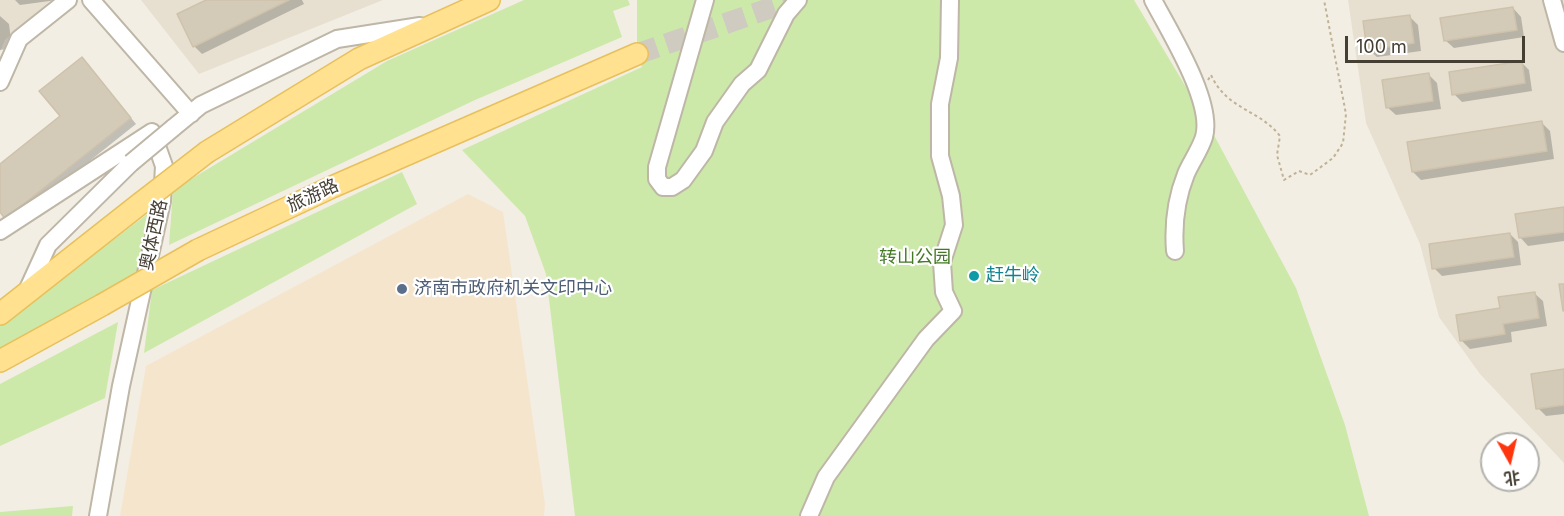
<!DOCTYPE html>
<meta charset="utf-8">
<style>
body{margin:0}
#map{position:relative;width:1564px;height:516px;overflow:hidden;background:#f2eee3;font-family:Inter,"Noto Sans SC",sans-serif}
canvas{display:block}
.north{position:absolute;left:1480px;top:432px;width:60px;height:60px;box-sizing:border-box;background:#fff;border:2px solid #b4b2ad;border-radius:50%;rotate:172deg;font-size:16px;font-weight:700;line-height:24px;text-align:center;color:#443e33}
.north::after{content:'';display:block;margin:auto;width:21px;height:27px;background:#ff350e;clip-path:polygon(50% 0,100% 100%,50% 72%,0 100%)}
.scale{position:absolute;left:1345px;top:36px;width:180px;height:27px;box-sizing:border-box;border:3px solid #443e33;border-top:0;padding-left:8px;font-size:18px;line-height:21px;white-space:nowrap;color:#443e33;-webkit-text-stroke:4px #fff;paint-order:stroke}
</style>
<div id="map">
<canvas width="1564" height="516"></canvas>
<div class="north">北</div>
<div class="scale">100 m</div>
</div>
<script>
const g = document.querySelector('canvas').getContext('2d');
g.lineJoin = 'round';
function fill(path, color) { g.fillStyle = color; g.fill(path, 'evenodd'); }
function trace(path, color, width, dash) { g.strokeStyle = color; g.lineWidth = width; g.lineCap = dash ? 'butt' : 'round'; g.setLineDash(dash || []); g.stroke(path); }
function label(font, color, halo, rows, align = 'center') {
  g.font = font + ' Inter,"Noto Sans SC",sans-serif'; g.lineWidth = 4.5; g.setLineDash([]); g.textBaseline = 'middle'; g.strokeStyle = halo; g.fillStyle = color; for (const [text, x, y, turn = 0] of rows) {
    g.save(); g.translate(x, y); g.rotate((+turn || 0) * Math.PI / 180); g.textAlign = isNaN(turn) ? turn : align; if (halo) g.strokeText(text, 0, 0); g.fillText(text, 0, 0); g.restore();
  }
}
fill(new Path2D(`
 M0 0H51L5 40 0 52Z
 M141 0H383L199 74Z
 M1348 0H1564V463L1480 374 1439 317 1420 244 1366 123Z`), '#e7e0d1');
fill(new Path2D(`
 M468 194 503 212 545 504 544 516H120L146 366Z`), '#f6e5cd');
fill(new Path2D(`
 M524 0H628L630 5 613 11 622 37 475 100 169 245 173 190 387 61Z
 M637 0H1134L1208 124 1296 288 1345 425 1369 516H575L546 274 525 216 462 150 642 67 637 54Z
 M402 172 417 204 144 353 152 290Z
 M154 209 142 270 0 351V326Z
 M118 322 105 398 0 446V384Z
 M73 506 72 516H0V512Z`), '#cce9aa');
fill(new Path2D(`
 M15 0H57L20 5Z
 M209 0H302L304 4 202 54 194 46Z
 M1513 8 1521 17 1524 37 1454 48 1445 40Z
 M0 16 9 24 12 48 0 50Z
 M1410 17 1418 25 1421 51 1377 57 1368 49Z
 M1521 62 1529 70 1532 91 1462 102 1454 94Z
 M87 64 136 124 12 223 0 210V166L62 116Z
 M1429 75 1437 83 1441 109 1396 115 1387 107Z
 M1542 123 1550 131 1554 159 1421 180 1413 172Z
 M1564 208V241L1528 246 1520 237Z
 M1510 234 1518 242 1521 265 1442 276 1434 268Z
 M1534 293 1543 301 1547 326 1511 332 1512 342 1470 349 1462 341 1502 309Z
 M1564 371V414L1546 416 1538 408Z`), '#0003');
const building = new Path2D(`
 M206 0H289L193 47 177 14Z
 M1513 7 1517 30 1444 41 1440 18Z
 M1410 15 1414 43 1367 50 1363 21Z
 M82 57 131 118 5 219 0 212V164L60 116 39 91Z
 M1522 61 1525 83 1452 95 1449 72Z
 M1429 73 1433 101 1386 108 1382 80Z
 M1542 121 1547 151 1412 172 1407 142Z
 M1564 207V232L1519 238 1515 214Z
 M1510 233 1514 257 1432 269 1429 244Z
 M1559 284H1564V311H1563Z
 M1535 292 1539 318 1503 324 1505 334 1460 341 1456 315 1500 308 1498 297Z
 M1564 369V405L1536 409 1531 374Z`);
fill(building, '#d4cab8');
trace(building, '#cfc2ab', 1.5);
trace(new Path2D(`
 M637 54 794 0`), '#cfcbc0', 21, [21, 10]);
const minor = new Path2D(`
 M91 0 191 114
 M705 0 657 167V179L663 187H672L683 180 704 151 715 122 742 84 758 70 786 14 798 0
 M1153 0C1169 31 1214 102 1204 137 1200 150 1191 162 1186 174 1176 199 1173 225 1175 251
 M1552 0 1564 43
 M0 82 19 39 68 0
 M173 128 201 105 337 39 420 26
 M0 231 152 132 164 166 162 201 121 386 98 516
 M27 291 48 245 131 163
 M809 516 826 477 926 339 953 311 944 292 942 262 954 225 951 196 940 156V104L949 58 950 0`);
const major = new Path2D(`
 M207 152 359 59 489 0
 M198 250 332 187 637 54
 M0 314 141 203
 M0 361 102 305`);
trace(minor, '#beb6a6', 20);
trace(major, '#e8c05c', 24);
trace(new Path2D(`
 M1208 80 1211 75C1227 110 1259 109 1280 136L1277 155 1284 180 1299 171 1310 175 1333 158 1343 143 1346 114 1324 0`), '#c0b296', 2, [3, 3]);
trace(minor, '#fff', 16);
trace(major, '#ffe190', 21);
const minorBridge = new Path2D(`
 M131 163 173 128`);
const majorBridge = new Path2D(`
 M141 203 207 152
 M102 305 198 250`);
trace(minorBridge, '#beb6a6', 20, []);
trace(majorBridge, '#e8c05c', 24, []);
trace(minorBridge, '#fff', 16);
trace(majorBridge, '#ffe190', 21);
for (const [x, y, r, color] of [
 [974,276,6,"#0f9aa8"],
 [402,289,6,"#5c6f8a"]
]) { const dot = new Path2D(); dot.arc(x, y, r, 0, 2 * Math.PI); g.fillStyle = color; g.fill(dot); trace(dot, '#fff', 2); }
label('18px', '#443e33', '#fff', [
 ["旅游路",313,196,-25],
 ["奥体西路",154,235,-78]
]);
label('18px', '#437825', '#fff', [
 ["转山公园",915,258]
]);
label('18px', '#0d838f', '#fff', [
 ["赶牛岭",986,276]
], 'left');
label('18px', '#4e5e75', '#fff', [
 ["济南市政府机关文印中心",414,289]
], 'left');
</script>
